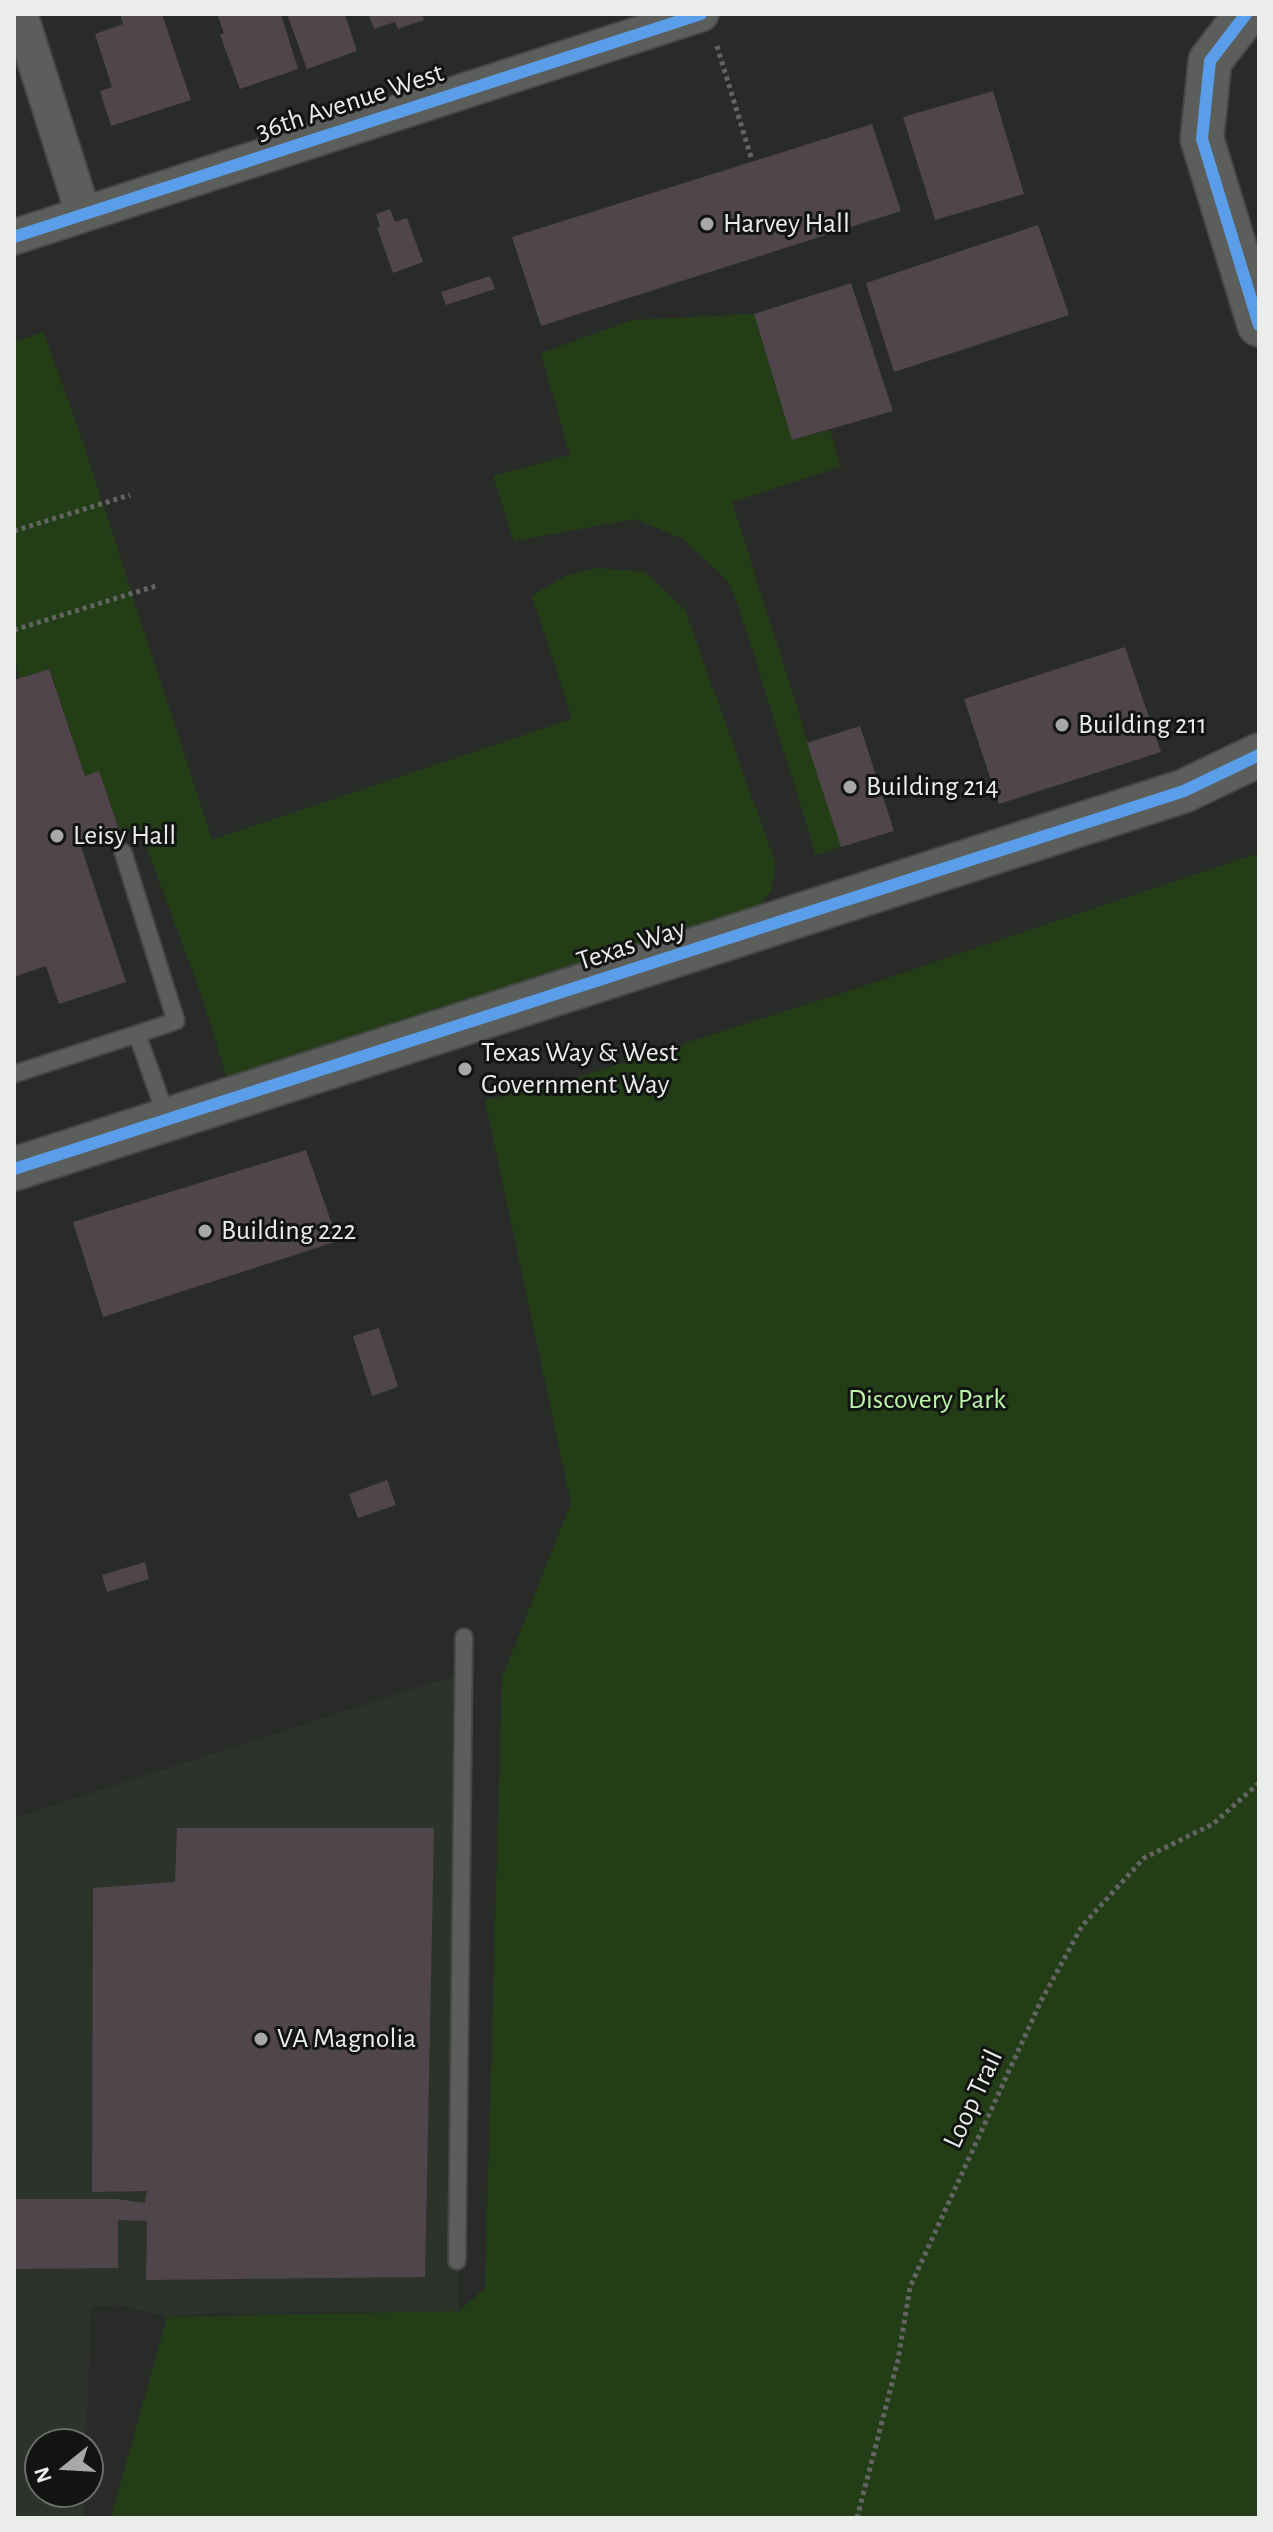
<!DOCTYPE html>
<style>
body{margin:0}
#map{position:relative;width:1273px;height:2532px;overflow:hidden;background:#292b28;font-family:"Alegreya Sans",sans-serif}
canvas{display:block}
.frame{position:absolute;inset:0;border:16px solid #eaedea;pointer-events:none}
.north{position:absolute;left:24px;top:2428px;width:80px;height:80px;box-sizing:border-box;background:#121412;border:2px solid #686b68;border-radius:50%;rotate:252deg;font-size:22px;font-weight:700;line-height:32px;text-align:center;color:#eaedea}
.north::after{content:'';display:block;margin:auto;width:28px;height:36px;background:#a6a9a6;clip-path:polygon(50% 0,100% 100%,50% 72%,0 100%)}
</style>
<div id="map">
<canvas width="1273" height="2532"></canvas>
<div class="frame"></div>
<div class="north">N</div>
</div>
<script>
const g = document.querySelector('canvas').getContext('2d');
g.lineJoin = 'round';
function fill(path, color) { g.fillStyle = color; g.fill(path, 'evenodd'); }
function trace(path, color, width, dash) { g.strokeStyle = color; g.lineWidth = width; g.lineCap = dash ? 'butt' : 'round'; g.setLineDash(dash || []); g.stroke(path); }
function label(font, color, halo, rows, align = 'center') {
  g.font = font + ' "Alegreya Sans",sans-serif'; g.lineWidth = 6; g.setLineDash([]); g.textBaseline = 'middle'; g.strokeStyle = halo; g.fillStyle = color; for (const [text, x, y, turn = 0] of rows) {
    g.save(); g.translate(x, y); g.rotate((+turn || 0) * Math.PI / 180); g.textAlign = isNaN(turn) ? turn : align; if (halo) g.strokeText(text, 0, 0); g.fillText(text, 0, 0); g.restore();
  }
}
fill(new Path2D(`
 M463 1673 457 2261 459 2311 213 2313 167 2317 120 2305 91 2307 86 2444H40V2492H85L84 2518H14V1818Z`), '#2c332a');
fill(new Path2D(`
 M754 314 792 440 830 430 841 467 732 502 841 847 816 855 739 607 728 581 683 539 635 519 514 541 493 476 570 455 541 353 632 320Z
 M44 332 84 446 212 840 572 719 532 596 565 576 597 568 645 572 685 610 776 865 771 892 748 916 229 1084 202 997 140 829 119 830 99 772 85 776 49 669 19 678 14 657V342Z
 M1259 853V2518H111L167 2317 459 2311 485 2288 502 1678 571 1503 485 1100 550 1086 846 992Z`), '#233e17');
fill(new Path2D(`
 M120 14H162L191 100 111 126 100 91 112 87 95 34 123 24Z
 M217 14H281L298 69 240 89 220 35 224 33Z
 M287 14H345L357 51 307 69Z
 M368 14H422L424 20 398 29 395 22 374 29Z
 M993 91 1024 194 935 220 903 117Z
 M872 124 901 211 541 326 512 237Z
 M390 209 395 222 407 218 423 262 393 273 377 228 380 227 376 214Z
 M1038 225 1069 315 894 372 866 283Z
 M490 276 495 289 446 305 441 292Z
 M851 283 893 411 792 440 754 314Z
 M1125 647 1161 752 999 804 964 699Z
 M49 669 85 776 99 771 119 830 80 843 126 982 59 1004 46 966 14 977V680Z
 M860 726 894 831 841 847 807 743Z
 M306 1150 338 1241 103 1317 73 1222Z
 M379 1328 398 1387 372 1396 353 1336Z
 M387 1480 396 1505 358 1518 349 1494Z
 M145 1562 149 1579 107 1592 102 1575Z
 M177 1828H434L425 2277 146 2280 147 2221 118 2220V2268L14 2269V2199H117L145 2203 147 2191 92 2192 93 1888 175 1882Z`), '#4f454a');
const service = new Path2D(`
 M123 852 176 1021 137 1034
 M14 1074 137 1034 167 1118
 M457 2261 464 1637`);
const minor = new Path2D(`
 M20 14 83 213
 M14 237 701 14`);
const tertiary = new Path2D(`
 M1246 14 1210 61 1202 139 1259 325
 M14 1169 1184 791 1259 755`);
trace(service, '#454744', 20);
trace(minor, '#454744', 38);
trace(tertiary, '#454744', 46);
trace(new Path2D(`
 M717 46 751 157
 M14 531 130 495
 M14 630 159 585
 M857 2518 898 2360 910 2287 1041 2001 1082 1926 1144 1858 1213 1824 1259 1783`), '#646563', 5, [4, 4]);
trace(service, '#5c5e5b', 16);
trace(minor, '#5c5e5b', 34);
trace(tertiary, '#5c5e5b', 42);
trace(new Path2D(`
 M1246 14 1210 61 1202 139 1259 325
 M14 237 701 14
 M14 1169 1184 791 1259 755`), '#5a9eea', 12);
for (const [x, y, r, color] of [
 [707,224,8,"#a6a9a6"],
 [1062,725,8,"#a6a9a6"],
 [850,787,8,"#a6a9a6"],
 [57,836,8,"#a6a9a6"],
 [465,1069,8,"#a6a9a6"],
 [205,1231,8,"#a6a9a6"],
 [261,2039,8,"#a6a9a6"]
]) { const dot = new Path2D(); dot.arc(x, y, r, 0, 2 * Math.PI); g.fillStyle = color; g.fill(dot); trace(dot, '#121412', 3); }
label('28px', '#eaedea', '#121412', [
 ["36th Avenue West",350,102,-18],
 ["Texas Way",631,945,-18],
 ["Loop Trail",973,2099,-65]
]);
label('28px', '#eaedea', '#121412', [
 ["Harvey Hall",723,224],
 ["Building 211",1078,725],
 ["Building 214",866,787],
 ["Leisy Hall",73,836],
 ["Texas Way & West",481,1053],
 ["Government Way",481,1085],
 ["Building 222",221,1231],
 ["VA Magnolia",277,2039]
], 'left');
label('28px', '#bdf5a8', '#121412', [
 ["Discovery Park",927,1400]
]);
</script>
